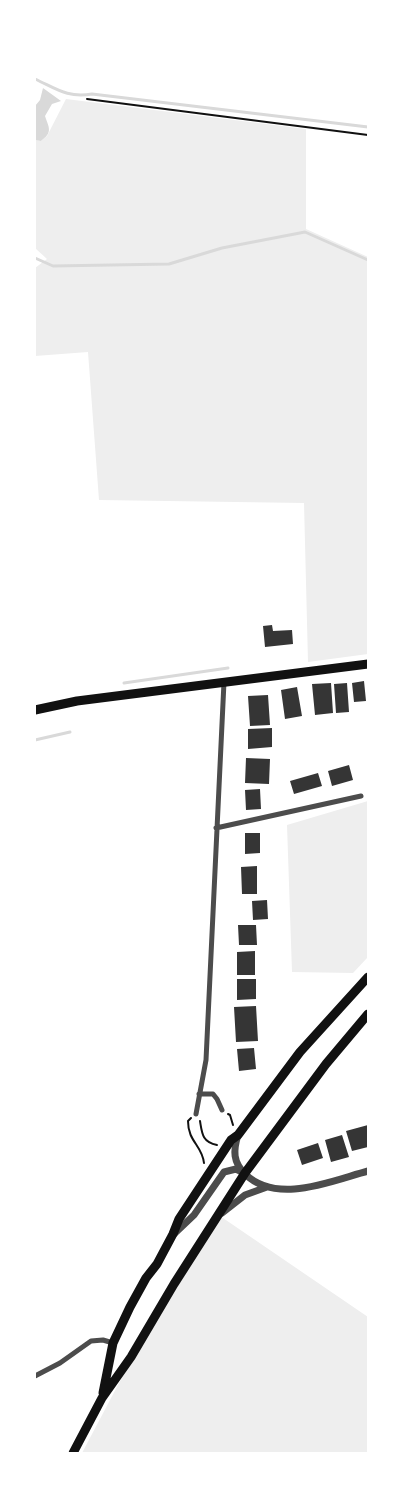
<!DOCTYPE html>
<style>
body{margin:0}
#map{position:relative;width:403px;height:1488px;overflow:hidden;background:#fff;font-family:"Varela Round",sans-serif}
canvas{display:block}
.frame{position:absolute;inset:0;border:36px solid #fff;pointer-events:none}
</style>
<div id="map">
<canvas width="403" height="1488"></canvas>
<div class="frame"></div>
</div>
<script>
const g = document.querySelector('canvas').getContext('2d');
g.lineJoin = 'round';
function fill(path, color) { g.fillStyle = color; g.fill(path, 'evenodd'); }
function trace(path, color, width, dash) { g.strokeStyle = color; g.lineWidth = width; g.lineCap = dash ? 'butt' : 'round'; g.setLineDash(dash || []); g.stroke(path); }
fill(new Path2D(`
 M66 99 306 129V229L368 257V654L308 662 304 503 99 500 88 352 35 356V268L47 259 35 248V140L41 141 47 136Z
 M368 801V957L353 973 292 972 287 825Z
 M220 1216 368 1317V1453H82L119 1383Z`), '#eee');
fill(new Path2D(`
 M43 88 61 101 52 104 45 116C49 128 53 132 41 141L35 140V106L40 100Z`), '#d9d9d9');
trace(new Path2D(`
 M35 79C57 89 67 98 92 94L368 127
 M35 258 53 266 169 264 222 248 305 232 368 260
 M124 683 228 668
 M35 740 70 732`), '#d9d9d9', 3);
fill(new Path2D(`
 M272 625 273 631 292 630 293 644 265 647 263 626Z
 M364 681 366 701 354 702 352 683Z
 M331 683 333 713 315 715 312 684Z
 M347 683 349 712 336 713 334 684Z
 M297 687 302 716 285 719 281 690Z
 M268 695 270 725 250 726 248 696Z
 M272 728V747L248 749V729Z
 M246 758 270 759 269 784 245 783Z
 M349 765 353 780 332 786 328 771Z
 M318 773 322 786 294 794 290 781Z
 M260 789 261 809 246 810 245 790Z
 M245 833H260V853L245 854Z
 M257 866V894H242L241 867Z
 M267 900 268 919 253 920 252 901Z
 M238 925H256L257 945H239Z
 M255 951V975H237V952Z
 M237 979H256V999L237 1000Z
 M256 1006 258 1041 236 1042 234 1007Z
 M254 1048 256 1069 239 1071 237 1049Z
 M368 1125V1147L352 1151 346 1131Z
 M342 1135 349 1157 331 1162 325 1140Z
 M318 1143 323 1158 302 1165 297 1150Z`), '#353535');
trace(new Path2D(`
 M87 99 368 135
 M228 1114 230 1115 233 1125
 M191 1118 188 1121C188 1142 202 1145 204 1163
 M200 1121C202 1133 202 1142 217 1145`), '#111', 2);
trace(new Path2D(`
 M216 828 361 796
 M199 1094H213L217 1099 222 1110
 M196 1114 206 1060 224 682
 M35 1376 60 1363 91 1341 103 1340 113 1343`), '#4c4c4c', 5);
trace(new Path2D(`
 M238 1135C233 1151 233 1162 245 1174 277 1205 331 1181 368 1171
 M222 1213 245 1195 267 1187
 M174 1234 194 1215 224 1172 236 1169 242 1172`), '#4c4c4c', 7);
trace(new Path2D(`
 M35 710 77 701 368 664
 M103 1393 113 1343 130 1307 146 1278 157 1264 173 1234 179 1219 231 1140 238 1135 300 1052 368 977
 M73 1453 102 1398 131 1357 174 1284 245 1173 326 1064 368 1014`), '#111', 9);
</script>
